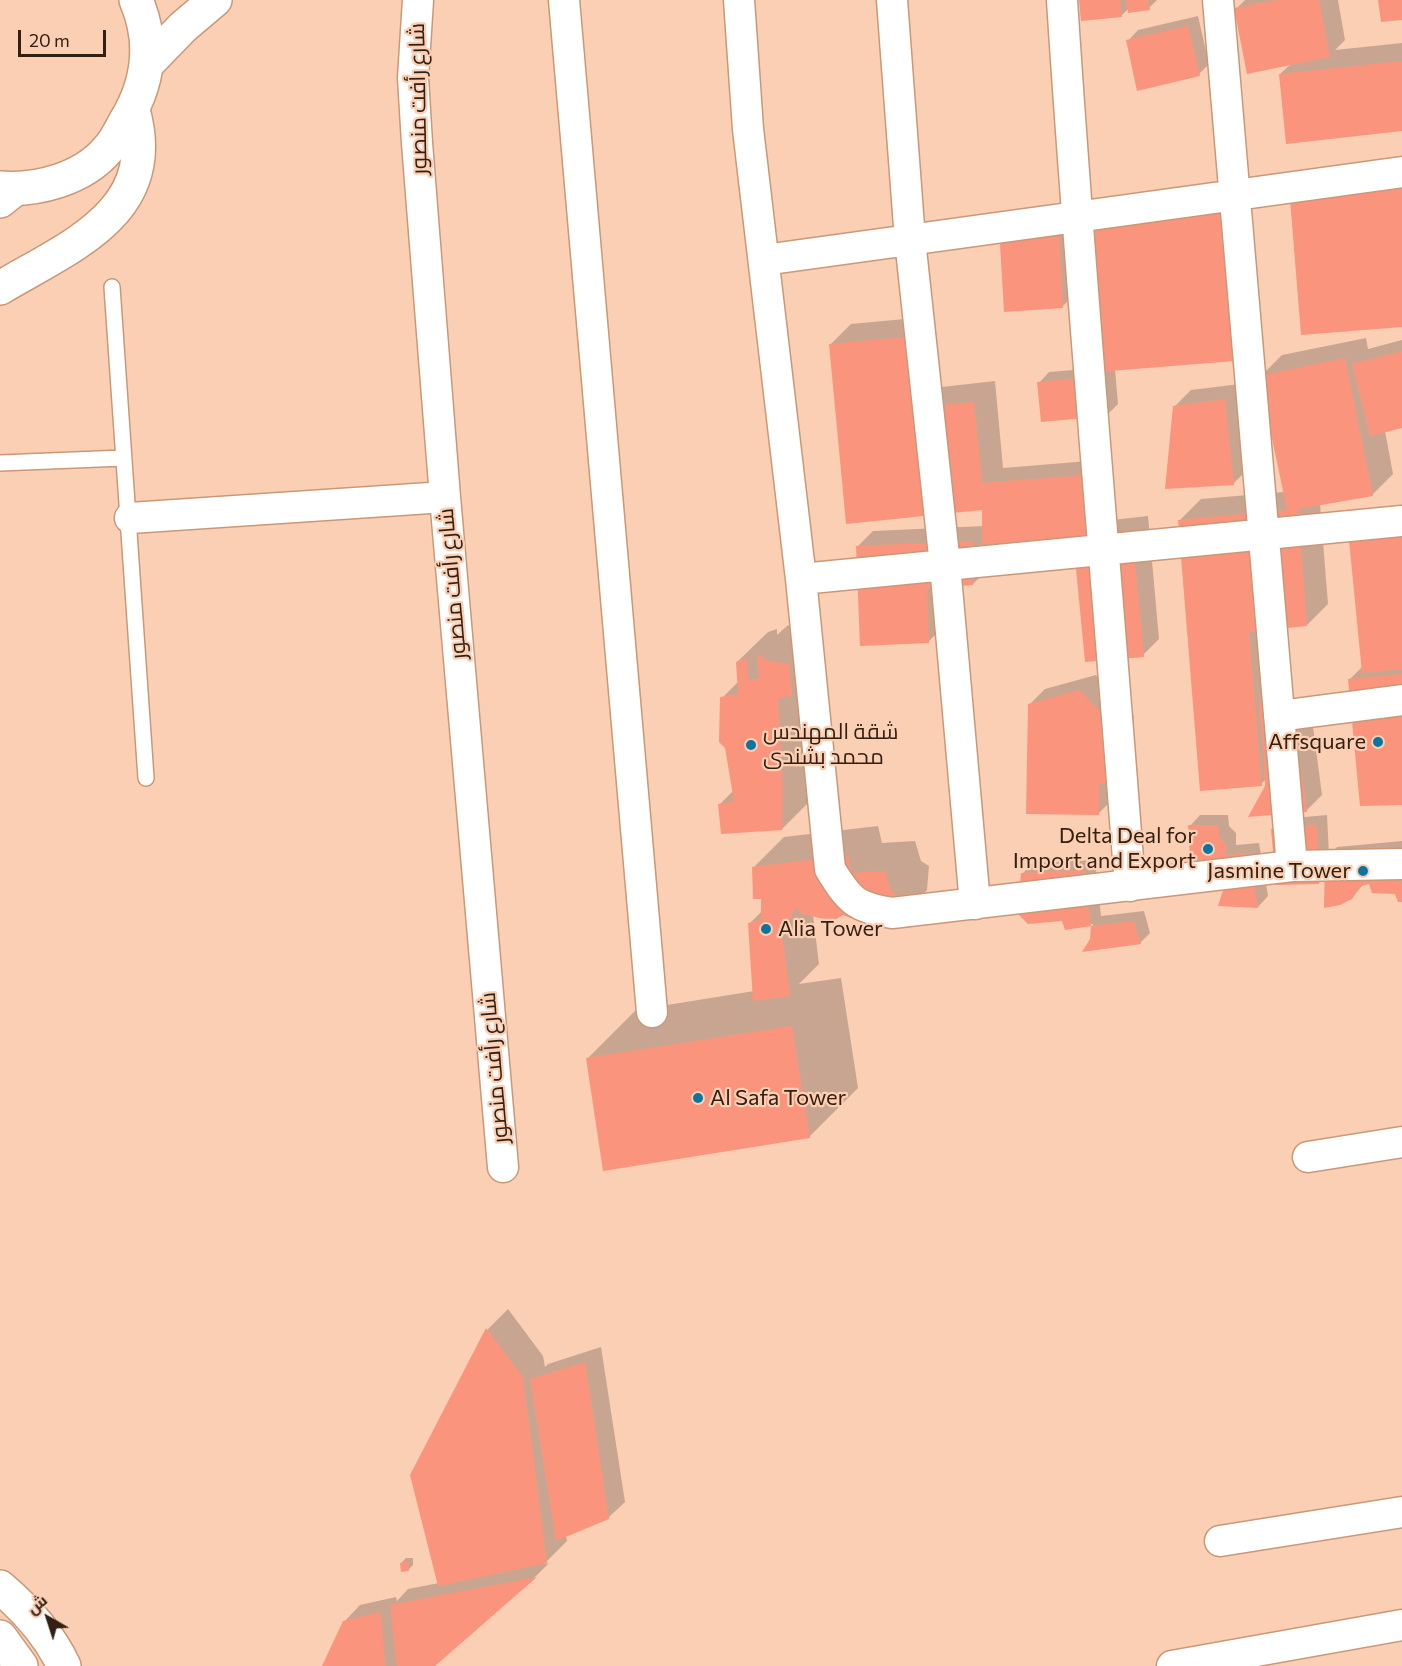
<!DOCTYPE html>
<meta charset="utf-8">
<style>
body{margin:0}
#map{position:relative;width:1402px;height:1666px;overflow:hidden;background:#fbcfb4;font-family:Commissioner,Cairo,sans-serif}
canvas{display:block}
.north{position:absolute;left:18px;top:1588px;width:60px;height:60px;-webkit-text-stroke:4px #fbcfb4;paint-order:stroke;rotate:321deg;font-size:16px;font-weight:700;line-height:24px;text-align:center;color:#342013}
.north::after{content:'';display:block;margin:auto;width:21px;height:27px;background:#342013;clip-path:polygon(50% 0,100% 100%,50% 72%,0 100%)}
.scale{position:absolute;left:18px;top:30px;width:88px;height:27px;box-sizing:border-box;border:3px solid #342013;border-top:0;padding-left:8px;font-size:18px;line-height:21px;white-space:nowrap;color:#342013;-webkit-text-stroke:4px #fbcfb4;paint-order:stroke}
</style>
<div id="map">
<canvas width="1402" height="1666"></canvas>
<div class="north">ش</div>
<div class="scale">20 m</div>
</div>
<script>
const g = document.querySelector('canvas').getContext('2d');
g.lineJoin = 'round';
function fill(path, color) { g.fillStyle = color; g.fill(path, 'evenodd'); }
function trace(path, color, width, dash) { g.strokeStyle = color; g.lineWidth = width; g.lineCap = dash ? 'butt' : 'round'; g.setLineDash(dash || []); g.stroke(path); }
function label(font, color, halo, rows, align = 'center') {
  g.font = font + ' Commissioner,Cairo,sans-serif'; g.lineWidth = 4.5; g.setLineDash([]); g.textBaseline = 'middle'; g.strokeStyle = halo; g.fillStyle = color; for (const [text, x, y, turn = 0] of rows) {
    g.save(); g.translate(x, y); g.rotate((+turn || 0) * Math.PI / 180); g.textAlign = isNaN(turn) ? turn : align; if (halo) g.strokeText(text, 0, 0); g.fillText(text, 0, 0); g.restore();
  }
}
fill(new Path2D(`
 M1081 0H1157L1149 8H1129L1121 16Z
 M1245 0H1338L1345 40 1335 50 1402 43V129L1280 74 1292 63 1236 9Z
 M1198 16 1209 64 1199 74 1128 41 1138 30Z
 M1402 170V325L1292 200Z
 M1074 220 1078 291 1062 307 1001 244 1018 228Z
 M926 317 933 388 995 381 1003 468 1101 460 1103 521 1148 516 1159 639 1143 655 1075 536 989 568 973 584 943 585 945 625 929 641 857 547 873 531 984 526V508L830 345 851 324Z
 M1366 338 1368 349 1402 340V427L1385 431 1393 474 1372 495 1320 504 1328 604 1307 625 1271 628 1288 700 1312 719 1322 795 1306 811 1267 786 1266 779 1261 784 1180 520 1201 499 1284 492 1261 376 1282 355Z
 M1099 368 1115 369 1118 404 1107 415 1039 383 1049 372Z
 M1240 384 1249 468 1233 484 1175 406 1191 390Z
 M1402 516V804L1350 679 1363 666Z
 M788 625 799 632 812 799 782 829 720 804 733 791 722 698 739 681 737 662 768 632 777 629V635Z
 M1096 675 1134 716 1128 763 1114 798 1098 814 1029 705 1045 689Z
 M1200 815H1228L1229 826 1236 833V845L1259 843 1268 896 1258 907 1227 881 1190 826Z
 M1327 815 1329 855 1337 847 1402 841V901L1396 892 1370 883 1364 884 1351 898 1326 875 1319 883 1273 829 1283 819Z
 M878 826 882 843 915 841 921 861 929 866 927 890 897 920 843 913 813 915 819 964 799 984 841 978 858 1088 809 1137 587 1059 636 1010 754 991 749 924 762 911V898L754 867 784 837Z
 M1095 860 1101 916 1144 911 1150 933 1140 943 1091 939 1093 924 1066 928 1063 919 1022 874 1033 863Z
 M508 1309 543 1356 545 1367 548 1364 601 1347 625 1502 608 1518 566 1535 567 1541 544 1564 549 1563 536 1576 433 1666H324L344 1622 360 1605 396 1597 397 1601 408 1589 439 1583 411 1475 488 1329Z
 M406 1558H413V1565L409 1569 401 1563Z`), '#0003');
fill(new Path2D(`
 M1079 0H1120L1122 17 1081 21Z
 M1126 0H1148L1150 10 1128 13Z
 M1277 0H1319L1330 57 1247 74 1234 8Z
 M1378 0H1402V20L1381 22Z
 M1188 26 1200 76 1137 91 1126 40Z
 M1402 61V131L1286 144 1279 74Z
 M1402 189V327L1301 335 1290 199Z
 M1224 210 1235 361 1097 372 1086 221Z
 M1059 235 1063 308 1004 312 1000 244Z
 M905 337 912 408 974 402 982 483 1086 475 1088 536 1132 532 1144 657 1085 662 1073 538 982 549V510L846 524 829 344Z
 M1402 351V428L1370 436 1352 364Z
 M1345 358 1373 496 1298 509 1307 626 1249 632 1262 786 1200 791 1178 520 1287 510 1259 376Z
 M1104 376 1108 416 1041 422 1037 382Z
 M1225 399 1234 485 1165 489 1173 406Z
 M1402 535V669L1362 673 1349 540Z
 M972 541 973 585 927 588 929 643 860 646 856 546Z
 M757 654 768 661 789 664 792 695 778 699 783 786 782 830 721 834 718 804 734 801 725 748 719 742 720 697 738 694 736 662 747 658 748 679H759Z
 M1402 674V805L1360 806 1348 679Z
 M1080 690 1119 733 1112 780 1099 785V815L1026 814 1028 704Z
 M1263 695 1290 735H1296L1307 812 1248 817 1265 786 1264 755 1259 706Z
 M1188 825H1218L1219 837 1226 844V855L1248 853 1258 908 1218 906 1224 887 1194 867 1190 857Z
 M1317 825 1319 884 1276 885 1271 829Z
 M1402 850V902H1398L1395 894 1372 893 1369 884 1361 886 1352 899 1340 905 1324 908 1325 857Z
 M848 855 852 873 885 871 891 891 899 896 898 922 871 918 865 924 843 915 833 921 802 914 796 907 782 933 790 996 753 1001 748 923 761 920V899H753L752 867Z
 M1084 870 1091 926 1065 930 1062 921 1028 924 1017 913 1021 873Z
 M1134 921 1141 944 1082 952 1090 939 1091 926Z
 M792 1026 810 1138 603 1171 586 1058Z
 M486 1328 523 1377 547 1563 438 1586 410 1475Z
 M585 1362 609 1519 556 1541 530 1379Z
 M409 1562V1571L401 1572 400 1563Z
 M537 1577 435 1666H397L390 1605Z
 M381 1612 385 1666H322L343 1621Z`), '#fb947c');
const service = new Path2D(`
 M112 287 146 778
 M0 463 123 458`);
const minor = new Path2D(`
 M418 0 413 78 417 143 445 497 503 1167
 M564 0 652 1012
 M739 0 748 129 801 579 830 869C849 900 855 907 892 913L1292 866 1402 864
 M892 0 910 240 945 565 975 904
 M1062 0C1081 296 1108 590 1130 886
 M1218 0 1292 866
 M764 260 1402 172
 M130 518 445 497
 M801 579 1402 521
 M1279 716 1402 700
 M1308 1157 1402 1142
 M1220 1541 1402 1512
 M1172 1666 1402 1625`);
const tertiary = new Path2D(`
 M0 288C72 245 162 212 133 110
 M0 1587C26 1609 50 1636 64 1666
 M0 1637 21 1666`);
const primary = new Path2D(`
 M148 63 183 27 215 0
 M0 188C37 191 83 179 108 149 115 142 120 131 125 122 149 83 154 42 136 0`);
const trunk = new Path2D(`
 M0 201 15 189`);
trace(service, '#cb9877', 18);
trace(minor, '#cb9877', 33);
trace(tertiary, '#cb9877', 36);
trace(primary, '#cb9877', 36);
trace(trunk, '#cb9877', 36);
trace(service, '#fff', 15);
trace(minor, '#fff', 30);
trace(tertiary, '#fff', 33);
trace(primary, '#fff', 33);
trace(trunk, '#fff', 33);
for (const [x, y, r, color] of [
 [1378,742,6,"#0975a0"],
 [751,745,6,"#0975a0"],
 [1208,849,6,"#0975a0"],
 [1363,871,6,"#0975a0"],
 [766,929,6,"#0975a0"],
 [698,1098,6,"#0975a0"]
]) { const dot = new Path2D(); dot.arc(x, y, r, 0, 2 * Math.PI); g.fillStyle = color; g.fill(dot); trace(dot, '#fbcfb4', 2); }
label('22px', '#342013', '#fbcfb4', [
 ["شارع رأفت منصور",418,99,-91],
 ["شارع رأفت منصور",452,584,-95],
 ["شارع رأفت منصور",494,1068,-95]
]);
label('22px', '#342013', '#fbcfb4', [
 ["شقة المهندس",763,732],
 ["محمد بشندى",763,757],
 ["Affsquare",1366,742,"right"],
 ["Delta Deal for",1196,836,"right"],
 ["Import and Export",1196,861,"right"],
 ["Jasmine Tower",1351,871,"right"],
 ["Alia Tower",778,929],
 ["Al Safa Tower",710,1098]
], 'left');
</script>
